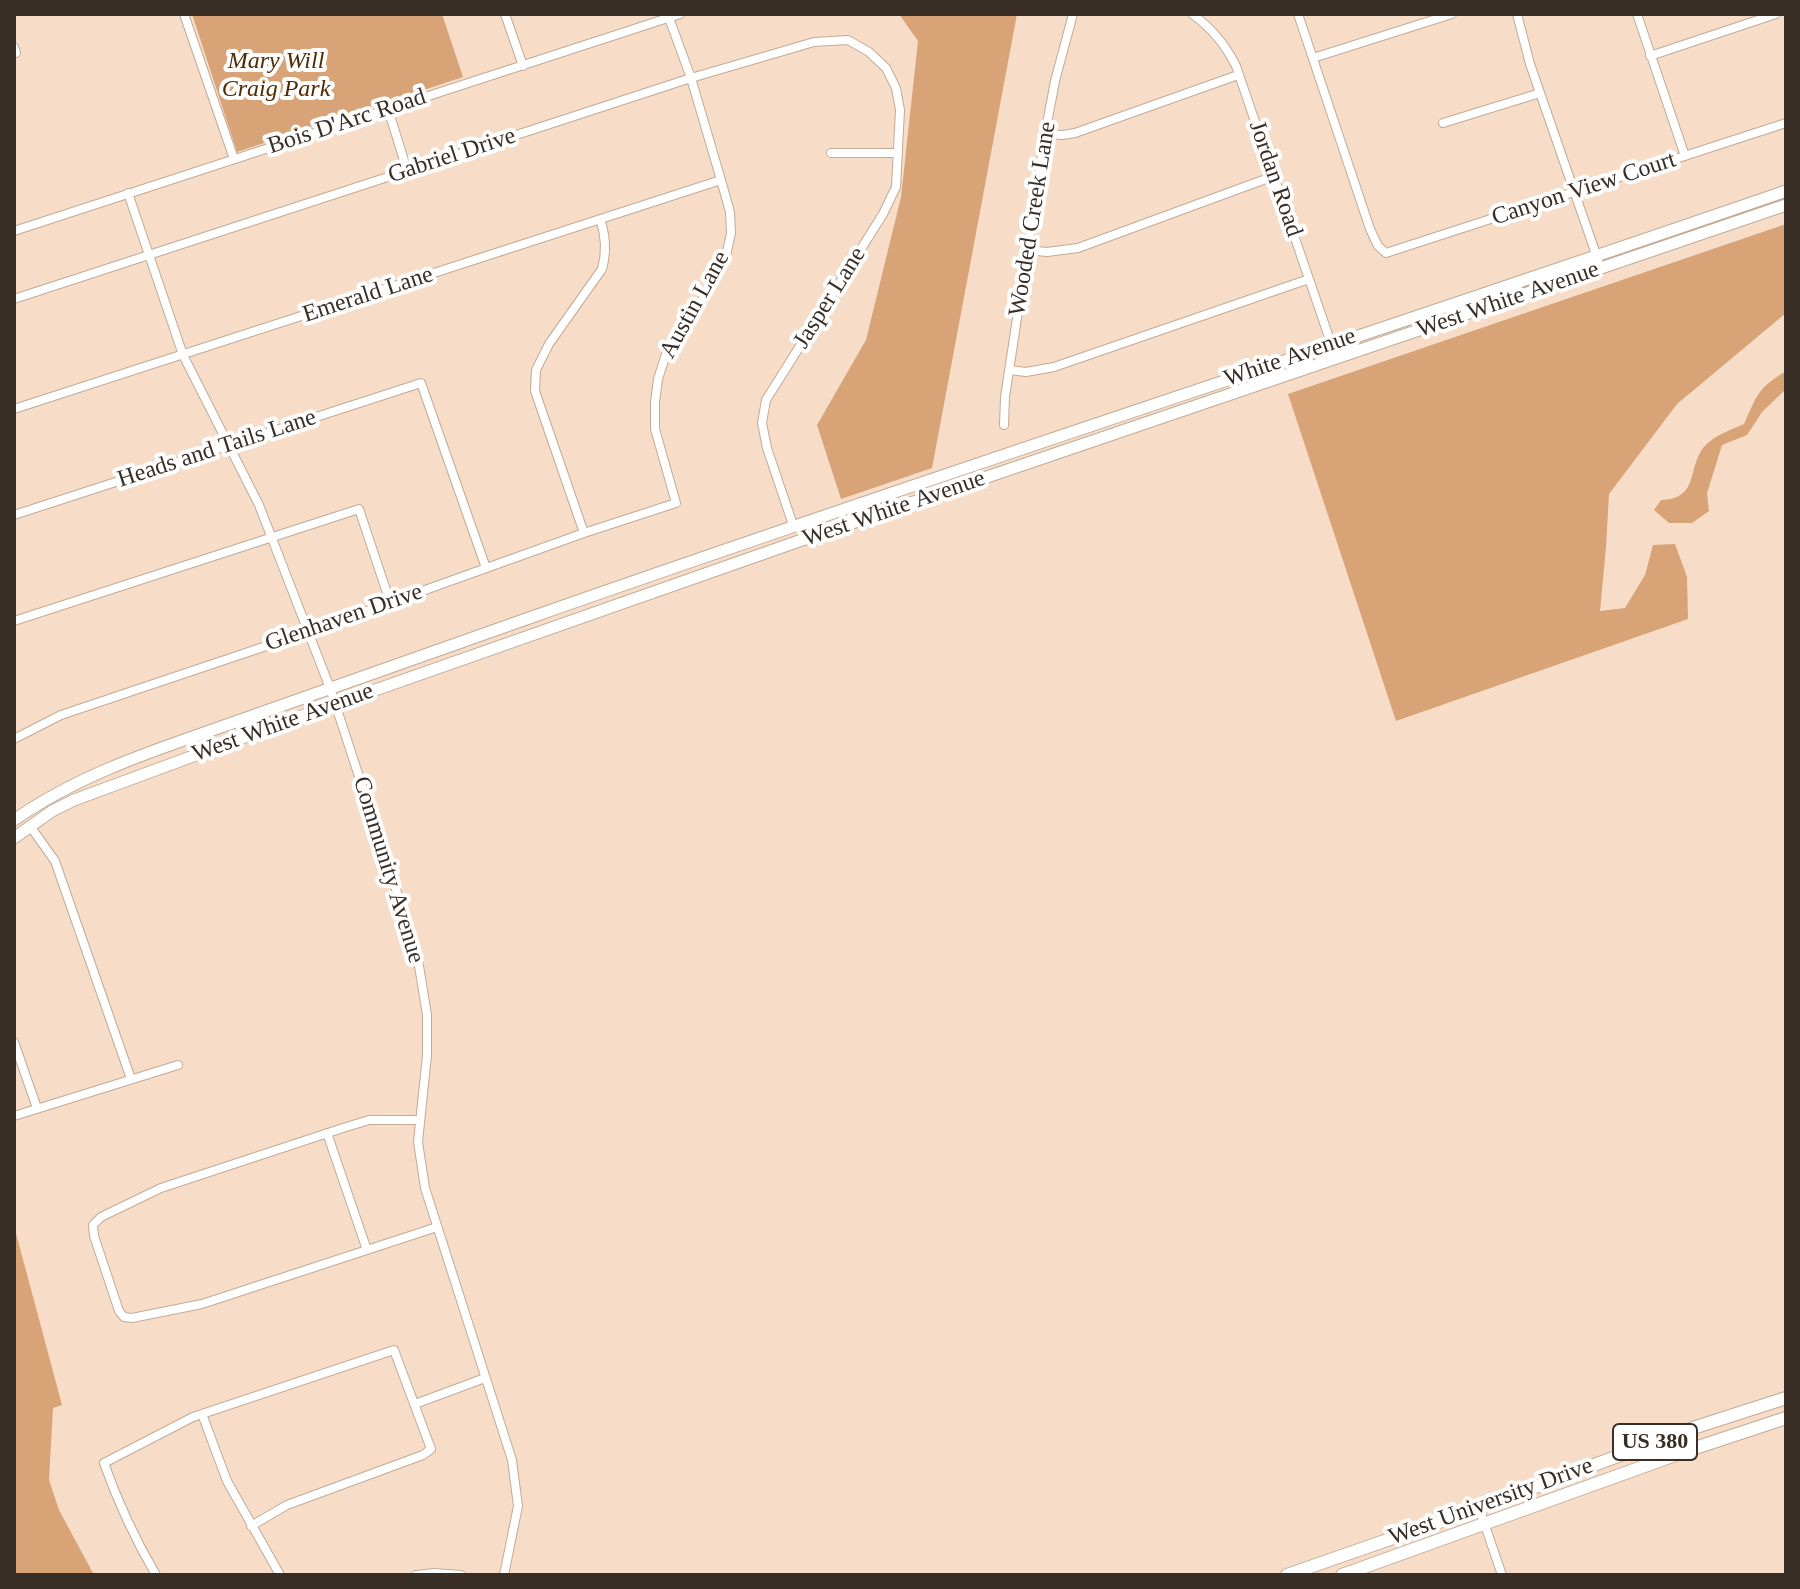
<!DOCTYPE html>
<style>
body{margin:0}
#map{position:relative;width:1800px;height:1589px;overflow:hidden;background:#f7ddc8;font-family:Georgia,serif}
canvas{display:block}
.frame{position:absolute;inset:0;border:16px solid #382e26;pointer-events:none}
</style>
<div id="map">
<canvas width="1800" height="1589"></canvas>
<div class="frame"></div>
</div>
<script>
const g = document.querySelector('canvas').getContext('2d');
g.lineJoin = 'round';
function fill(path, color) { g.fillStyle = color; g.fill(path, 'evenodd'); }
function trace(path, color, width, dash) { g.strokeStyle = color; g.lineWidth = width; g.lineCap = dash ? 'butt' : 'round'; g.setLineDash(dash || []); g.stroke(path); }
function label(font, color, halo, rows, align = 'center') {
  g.font = font + ' Georgia,serif'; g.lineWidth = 8; g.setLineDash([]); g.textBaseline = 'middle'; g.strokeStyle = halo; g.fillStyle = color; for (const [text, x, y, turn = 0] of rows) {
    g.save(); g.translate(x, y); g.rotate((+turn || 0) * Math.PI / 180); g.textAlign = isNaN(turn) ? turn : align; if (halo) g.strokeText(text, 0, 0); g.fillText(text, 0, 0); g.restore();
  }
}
fill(new Path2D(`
 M192 14H442L463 77 237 152Z
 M899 14H1017L932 468 841 499 817 425 866 340 901 197 918 41Z
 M1786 224V313L1677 404 1609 494 1606 547 1600 611 1625 608 1645 575 1653 545 1675 544 1687 577 1688 619 1396 721 1288 394Z
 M1786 371V392L1784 391 1762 412 1747 435 1722 445 1707 493 1709 511 1692 523H1669L1654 510 1661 500C1697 499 1688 473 1701 451 1711 436 1729 431 1744 424 1758 394 1757 389 1786 371Z
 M14 1226 62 1405 53 1408 49 1480 59 1510 94 1575H14Z`), '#d8a377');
trace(new Path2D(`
 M14 1574V1575`), '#95b9f6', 2);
const minor = new Path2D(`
 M184 14 234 159
 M505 14 523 66
 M1192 14C1212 28 1225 44 1236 66L1333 349
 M1298 14 1370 229 1378 246 1386 253 1786 123
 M1517 14 1530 64 1598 260
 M1637 14 1685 156
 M14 47 16 53
 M1650 56 1776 14
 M1313 58 1452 14
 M388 109 407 170
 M1443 123 1540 93
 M1045 134 1063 135 1075 133 1238 75
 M831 153H898
 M128 193 183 355 259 505 330 688 405 917 418 960 427 1015V1055L418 1142 425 1188 512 1460 518 1506 504 1575
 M14 231 680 14
 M1027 250 1047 252 1078 248 1274 176
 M14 299 691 78 814 42 848 40 869 52 886 68 896 88 900 110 896 187 883 214 766 400 762 423 767 448 793 525
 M1010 370 1026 372 1054 367 1309 279
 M14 409 721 180
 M1004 425 1005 397 1045 134 1055 81 1073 14
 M14 515 421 383 486 568
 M584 533 535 391 536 370 549 344 602 269C607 251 606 236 600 219
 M14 621 359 509 390 602
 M14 739 61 715 308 632 584 533 676 503 655 429V402L658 379 666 354 696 311 726 256 731 233 730 212 721 180 691 78 669 18
 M30 826 55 861 131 1079
 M14 1042 37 1108
 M14 1116 178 1065
 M420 1120H369L343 1128 161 1188 101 1217 93 1225 94 1236 119 1311 124 1317 132 1318 202 1304 437 1227
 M327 1133 367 1250
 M415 1404 485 1378
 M202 1414 227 1481 280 1575
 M1479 1508 1502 1575
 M156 1575C135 1539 118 1503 104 1463L193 1417 394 1350 431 1449 423 1455 287 1505 251 1526
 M416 1575 434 1573 461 1575`);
const major = new Path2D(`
 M14 820C83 772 159 749 238 721 336 686 434 651 532 617 949 470 1369 335 1786 191
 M14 838 52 811 74 800 307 714 799 541 1786 205`);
const highway = new Path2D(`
 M1287 1575 1479 1508 1693 1428 1786 1398
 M1342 1575 1692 1449 1786 1418`);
trace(minor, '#c3aa96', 10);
trace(major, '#c3aa96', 13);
trace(highway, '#c3aa96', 14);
trace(minor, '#fff', 8);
trace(major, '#fff', 11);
trace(highway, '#fff', 12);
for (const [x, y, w] of [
 [1655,1442,84]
]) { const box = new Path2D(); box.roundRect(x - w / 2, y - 18, w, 36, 6); g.fillStyle = '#fff'; g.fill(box); trace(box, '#382e26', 2); }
label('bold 22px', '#382e26', null, [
 ["US 380",1655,1442]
]);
label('italic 24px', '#512a01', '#fff', [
 ["Mary Will",276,62],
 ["Craig Park",276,90]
]);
label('24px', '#382e26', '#fff', [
 ["Bois D'Arc Road",347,122,-18],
 ["Gabriel Drive",452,156,-18],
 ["Jordan Road",1275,179,71],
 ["Canyon View Court",1584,189,-18],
 ["Wooded Creek Lane",1033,219,-81],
 ["Emerald Lane",368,295,-18],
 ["Jasper Lane",830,298,-58],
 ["West White Avenue",1508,300,-19],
 ["Austin Lane",695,305,-61],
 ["White Avenue",1290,358,-19],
 ["Heads and Tails Lane",217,449,-18],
 ["West White Avenue",894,509,-19],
 ["Glenhaven Drive",344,618,-19],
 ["West White Avenue",283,723,-20],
 ["Community Avenue",388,870,73],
 ["West University Drive",1491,1502,-20]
]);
</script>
